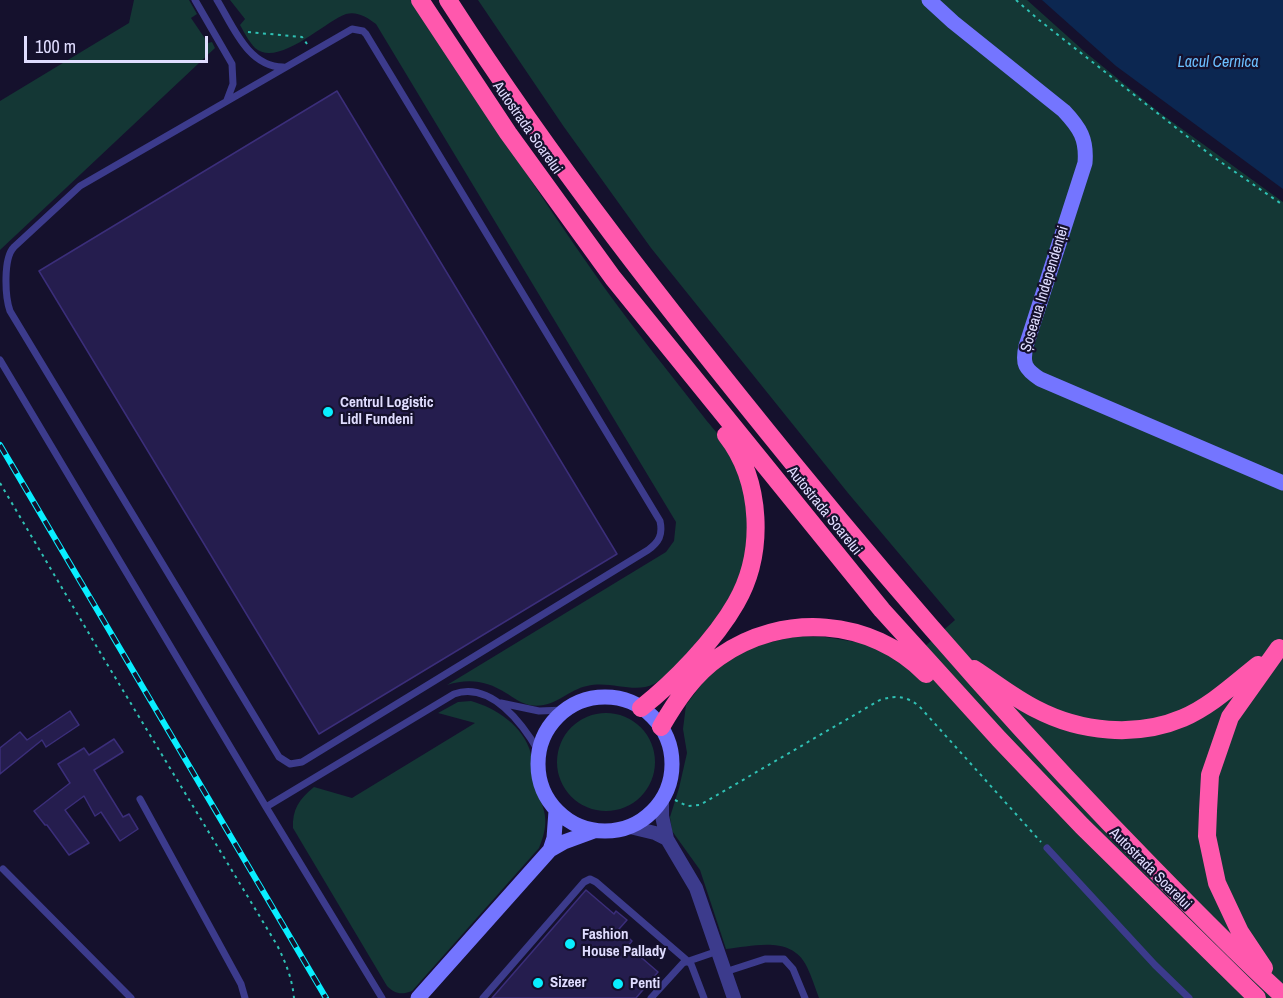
<!DOCTYPE html>
<meta charset="utf-8">
<style>
body{margin:0}
#map{position:relative;width:1283px;height:998px;overflow:hidden;background:#15112d;font-family:"Archivo Narrow",sans-serif}
canvas{display:block}
.scale{position:absolute;left:24px;top:36px;width:184px;height:27px;box-sizing:border-box;border:3px solid #e0ddff;border-top:0;padding-left:8px;font-size:18px;line-height:21px;white-space:nowrap;color:#e0ddff;-webkit-text-stroke:4px #15112d;paint-order:stroke}
</style>
<div id="map">
<canvas width="1283" height="998"></canvas>
<div class="scale">100 m</div>
</div>
<script>
const g = document.querySelector('canvas').getContext('2d');
g.lineJoin = 'round';
function fill(path, color) { g.fillStyle = color; g.fill(path, 'evenodd'); }
function trace(path, color, width, dash) { g.strokeStyle = color; g.lineWidth = width; g.lineCap = dash ? 'butt' : 'round'; g.setLineDash(dash || []); g.stroke(path); }
function label(font, color, halo, rows, align = 'center') {
  g.font = font + ' "Archivo Narrow",sans-serif'; g.lineWidth = 4.5; g.setLineDash([]); g.textBaseline = 'middle'; g.strokeStyle = halo; g.fillStyle = color; for (const [text, x, y, turn = 0] of rows) {
    g.save(); g.translate(x, y); g.rotate((+turn || 0) * Math.PI / 180); g.textAlign = isNaN(turn) ? turn : align; if (halo) g.strokeText(text, 0, 0); g.fillText(text, 0, 0); g.restore();
  }
}
fill(new Path2D(`
 M134 0H189L197 14 191 18 208 43 212 42 215 48 0 250V101L129 23Z
 M230 0H412C475 94 536 191 601 283 633 328 669 372 703 416 713 429 731 448 737 462 763 537 745 587 695 644 683 658 671 676 654 684 634 694 610 680 587 686 567 690 553 710 529 705 521 703 514 698 506 693 487 681 469 678 447 685L666 552 674 541 676 522 376 24C367 17 357 11 346 14 324 22 278 68 255 48 249 42 244 32 240 25L245 19Z
 M478 0H1027L1085 52 1160 113 1283 202V998H819C815 988 812 977 807 967 792 935 754 946 726 949L700 870 672 831 670 817 679 788 687 753 683 729 686 705 707 677 732 657 755 646 797 636 825 637 868 644 906 663 955 620 848 493 651 248 564 127Z
 M471 701C496 708 524 726 531 754 533 761 531 770 533 777 541 808 553 815 539 848L412 991C401 995 395 994 387 986L293 828C292 810 299 799 314 787L352 798 475 723 438 713 458 702Z
 M557 762a49 49 0 1 1 98 0a49 49 0 1 1-98 0Z`), '#143735');
fill(new Path2D(`
 M1042 0H1283V189L1116 66Z`), '#0c2751');
const building = new Path2D(`
 M337 91 617 554 319 734 39 271Z
 M70 711 79 725 46 747 42 740 0 774V748L20 732 27 740Z
 M114 739 123 752 94 770 123 817 129 814 138 829 120 841 101 812 95 816 84 796 65 810 89 843 69 855 47 825H45L34 811 70 783 58 764 84 748 89 755Z
 M586 890 614 914 616 911 627 920 619 929 632 941 628 946 658 972 636 998H492Z`);
fill(building, '#251d4e');
trace(building, '#3b2e7a', 1.5);
trace(new Path2D(`
 M1016 0 1039 20 1212 156 1283 205
 M248 32 302 37 307 44
 M0 483 104 659 277 945C286 963 292 978 294 998
 M675 800 687 806 700 805 880 700C896 695 906 696 919 706L1041 842`), '#2fc1b4', 2, [3, 4.5]);
trace(new Path2D(`
 M195 0 232 64 233 84 227 100
 M217 0C233 26 248 67 283 67
 M352 29 363 31 366 34 660 521C663 535 659 542 648 550L302 762 290 764 279 757 10 311C5 297 3 258 14 247L80 186Z
 M0 360 266 807 382 998
 M501 703 539 711 565 710
 M140 799 241 984 245 998
 M266 807 454 694C491 681 523 724 539 752
 M1047 848 1155 965 1189 998
 M3 869 131 998
 M725 972 765 959H784L793 969 805 998
 M483 998 584 882 590 879 596 882 691 964 704 998
 M651 998 683 963 718 951`), '#3c3b8c', 7);
trace(new Path2D(`
 M662 801V816L667 839 696 888 734 998
 M630 827 655 833 667 839`), '#3c3b8c', 14);
trace(new Path2D(`
 M929 0 953 22 1064 111C1080 128 1087 139 1085 163L1026 346C1022 364 1025 369 1040 379L1283 483
 M538 764a67 67 0 1 1 134 0a67 67 0 1 1-134 0Z
 M550 850 554 838 556 811
 M418 998 550 850 564 842 594 831`), '#7475ff', 15);
trace(new Path2D(`
 M420 0 508 133 613 278 882 610 999 739 1082 826 1257 998
 M448 0C552 162 670 312 792 462 907 603 1024 737 1152 867 1195 911 1238 955 1283 996
 M974 669C994 682 1014 698 1036 709 1080 732 1136 738 1183 718 1211 706 1234 684 1258 665
 M641 708C674 682 715 640 736 603 765 553 762 481 726 435
 M661 727C676 701 694 674 719 657 783 612 871 618 926 674
 M1264 968 1240 932 1217 883 1207 836 1208 811 1210 775 1230 717 1279 648`), '#ff58ad', 18);
const rail = new Path2D(`
 M0 445 326 998`);
trace(rail, '#09eeff', 6);
trace(rail, '#15112d', 4, [11]);
for (const [x, y, r, color] of [
 [328,412,6,"#09eeff"],
 [570,944,6,"#09eeff"],
 [538,983,6,"#09eeff"],
 [618,984,6,"#09eeff"]
]) { const dot = new Path2D(); dot.arc(x, y, r, 0, 2 * Math.PI); g.fillStyle = color; g.fill(dot); trace(dot, '#15112d', 2); }
label('15px', '#e0ddff', '#15112d', [
 ["Autostrada Soarelui",527,128,55],
 ["Șoseaua Independenței",1045,289,-73],
 ["Autostrada Soarelui",824,511,51],
 ["Autostrada Soarelui",1150,869,45]
]);
label('bold 15px', '#e0ddff', '#15112d', [
 ["Centrul Logistic",340,403],
 ["Lidl Fundeni",340,420],
 ["Fashion",582,935],
 ["House Pallady",582,952],
 ["Sizeer",550,983],
 ["Penti",630,984]
], 'left');
label('italic 16px', '#6bbfff', '#15112d', [
 ["Lacul Cernica",1218,63]
]);
</script>
